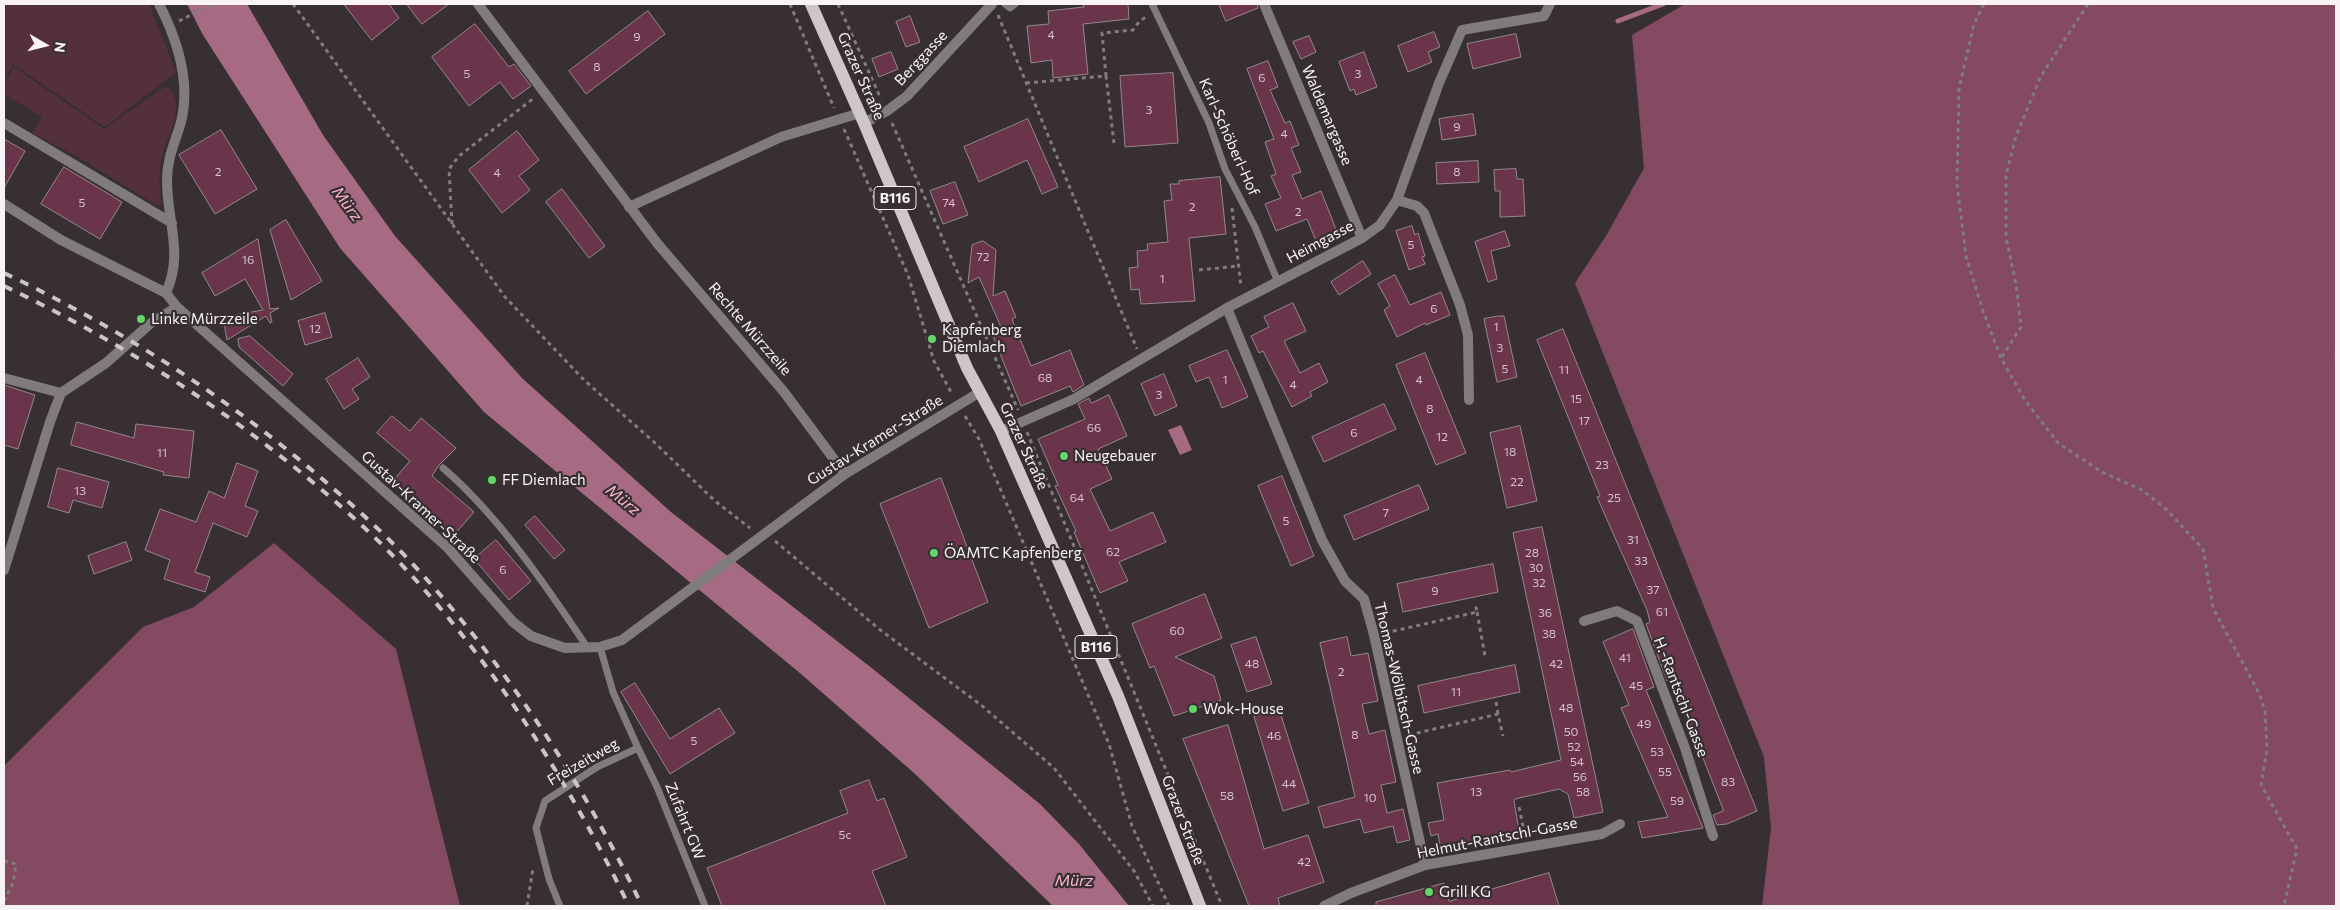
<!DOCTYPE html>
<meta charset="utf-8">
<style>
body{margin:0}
#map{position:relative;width:2340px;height:910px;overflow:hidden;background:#372f32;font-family:Commissioner,sans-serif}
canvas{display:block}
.frame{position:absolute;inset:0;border:5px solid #f9f3f5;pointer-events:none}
.north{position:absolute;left:20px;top:20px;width:50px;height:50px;-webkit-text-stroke:4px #372f32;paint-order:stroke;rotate:98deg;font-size:14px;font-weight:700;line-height:20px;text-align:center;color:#f9f3f5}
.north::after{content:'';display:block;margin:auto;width:18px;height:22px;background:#f9f3f5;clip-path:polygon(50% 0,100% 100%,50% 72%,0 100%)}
</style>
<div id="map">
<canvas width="2340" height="910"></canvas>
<div class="frame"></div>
<div class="north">N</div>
</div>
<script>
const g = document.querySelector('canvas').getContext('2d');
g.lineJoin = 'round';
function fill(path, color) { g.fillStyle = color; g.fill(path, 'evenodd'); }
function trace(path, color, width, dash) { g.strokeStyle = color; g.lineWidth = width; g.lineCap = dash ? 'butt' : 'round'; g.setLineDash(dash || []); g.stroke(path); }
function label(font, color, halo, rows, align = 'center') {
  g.font = font + ' Commissioner,sans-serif'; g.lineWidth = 4.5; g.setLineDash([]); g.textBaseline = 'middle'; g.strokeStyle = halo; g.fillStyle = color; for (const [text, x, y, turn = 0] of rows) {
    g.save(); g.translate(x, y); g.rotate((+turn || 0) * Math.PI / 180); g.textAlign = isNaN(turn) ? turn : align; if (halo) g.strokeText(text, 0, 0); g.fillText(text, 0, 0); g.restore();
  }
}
fill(new Path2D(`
 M4 4H149L176 72 105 127 13 64 4 81Z
 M14 67 104 129 166 86C190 104 165 140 161 162 158 177 160 191 161 206L151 202 78 157 32 133 42 117 4 94V83Z`), '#542f3e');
fill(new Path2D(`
 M1685 4H2336V906H1762L1771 828 1764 757 1575 283 1606 236 1644 168 1632 35Z
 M274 543 396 649 460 906H4V766L143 627 194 607Z`), '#834a62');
fill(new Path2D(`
 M187 4H247L323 135 395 236 522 378 671 512 873 669 1040 804 1079 844 1129 906H1053L914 773 801 674 484 412 340 248 203 35Z
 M1181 425 1192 450 1180 455 1168 430Z`), '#a66b83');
trace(new Path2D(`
 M1618 21 1663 4`), '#a66b83', 5);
const building = new Path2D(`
 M344 4H389L399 18 372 40Z
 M407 4H449L422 24Z
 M1083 4H1128L1129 19 1083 24 1088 74 1053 78 1052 60 1031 63 1027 26 1049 24 1048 11 1084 7Z
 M1219 4H1257L1258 8 1226 21Z
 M648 11 665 34 586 94 569 71Z
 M910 16 920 42 906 47 896 22Z
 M475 24 509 67 514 64 531 86 513 99 500 82 469 106 432 57Z
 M1434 32 1440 47 1428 52 1432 62 1408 72 1398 46Z
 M1516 34 1521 57 1473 69 1467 44Z
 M1309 36 1316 52 1301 59 1293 42Z
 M891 52 898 69 879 77 872 59Z
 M1364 52 1377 87 1356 95 1354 89 1350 91 1339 62Z
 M1268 61 1278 87 1270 90 1285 123 1290 121 1299 145 1291 148 1301 172 1292 175 1302 199 1321 191 1337 232 1316 241 1307 219 1276 231 1265 204 1281 198 1271 176 1276 174 1265 142 1274 139 1247 69Z
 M1173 73 1178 143 1125 147 1120 76Z
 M1473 114 1476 135 1442 140 1439 119Z
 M1028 119 1058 187 1042 194 1027 160 979 182 964 147Z
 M221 130 257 189 215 214 179 155Z
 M517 131 539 160 519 176 530 190 502 213 469 170Z
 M4 139 25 151 4 188Z
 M1478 161 1479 182 1437 184 1436 163Z
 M64 167 122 202 100 239 41 204Z
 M1516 169 1517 179H1523L1525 216 1500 217V191H1495L1494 170Z
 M1220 177 1226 234 1189 238 1195 301 1141 304 1139 289 1131 290 1129 268 1138 267 1137 251 1148 250 1147 244 1168 242 1164 201 1172 200 1170 184H1179V181Z
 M955 182 968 215 943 224 930 191Z
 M562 189 605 246 589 258 546 202Z
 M286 220 322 281 291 300 270 230Z
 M1412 226 1415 235 1418 233 1425 256 1422 257 1425 264 1409 270 1396 231Z
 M1505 231 1510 246 1491 251 1497 279 1488 282 1475 242Z
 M258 239 270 309 279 308 270 313 272 322 270 323 266 316 227 340 223 317 263 310 245 279 215 296 202 273Z
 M983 241 996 250 993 296 1005 291 1016 317 1012 319 1031 366 1070 350 1084 385 1073 392 1070 386 1021 406 991 331 1001 327 979 277 968 283 972 245Z
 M1363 261 1371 274 1339 295 1331 282Z
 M1395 275 1410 305 1441 292 1450 315 1426 325 1425 323 1397 337 1384 310 1390 306 1378 284Z
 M1293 303 1306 331 1284 341 1300 373 1319 363 1328 382 1310 392 1312 396 1292 407 1263 351 1259 353 1251 336 1269 327 1264 317Z
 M325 313 332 337 305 345 298 321Z
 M1498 316H1504L1517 377 1497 382 1484 319Z
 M1563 329 1757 811 1727 824 1717 825 1713 815 1723 811V809L1672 679 1667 681 1646 624 1650 622 1647 610 1597 497 1600 496 1537 340Z
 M250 336 293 374 283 386 239 347 238 339Z
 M1227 350 1248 397 1222 408 1209 377 1196 382 1189 366Z
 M1425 353 1466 453 1436 465 1396 365Z
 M358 358 370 377 352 389 359 399 344 409 326 379Z
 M1164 374 1177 406 1155 416 1141 384Z
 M4 385 35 395 18 449 4 445Z
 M1109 395 1127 436 1098 449 1112 479 1090 489 1110 531 1153 512 1166 542 1119 562 1128 581 1100 593 1074 532 1076 531 1055 486 1058 485 1038 439 1085 419 1078 404 1089 398 1091 403Z
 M1384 404 1396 429 1324 462 1312 437Z
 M392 416 410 431 421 418 456 448 439 465 432 476 474 512 453 536 391 483 410 461 377 433Z
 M77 422 134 438 136 424 194 431 189 478 163 475 164 472 71 445Z
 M1520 426 1537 501 1507 508 1490 433Z
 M237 463 258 471 245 506 258 511 247 537 213 523 195 572 210 577 205 592 164 579 170 560 145 550 160 509 196 522 209 491 224 498Z
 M58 468 109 482 102 508 73 500 69 513 48 507Z
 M1282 476 1314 556 1291 566 1258 486Z
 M941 478 988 602 929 628 880 504Z
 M1419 485 1429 509 1354 540 1344 516Z
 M535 516 565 550 554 559 525 525Z
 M1542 527 1603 812 1574 818 1568 794 1559 789 1515 799 1514 801 1520 837 1441 850 1438 834 1431 836 1428 823 1444 820 1437 783 1510 770 1511 772 1561 760 1513 533Z
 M496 540 531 581 509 600 474 559Z
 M126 542 132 560 94 574 88 556Z
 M1493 564 1498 592 1403 612 1397 584Z
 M1205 594 1222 638 1175 657 1214 676 1221 700 1174 716 1154 666 1150 668 1132 624Z
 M1633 629 1654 687 1646 690 1703 828 1642 838 1638 822 1668 817 1621 708 1629 705 1603 642Z
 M1256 637 1272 684 1247 692 1231 645Z
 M1347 637 1351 656 1368 653 1378 701 1362 704 1369 734 1385 730 1396 782 1381 785 1387 813 1403 809 1410 840 1397 843 1393 826 1364 833 1360 819 1324 828 1318 807 1355 797 1320 643Z
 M1515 665 1520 692 1424 713 1418 686Z
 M635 683 670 739 719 708 735 733 670 774 621 692Z
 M1279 709 1309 803 1283 811 1254 717Z
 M1228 725 1264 849 1308 835 1324 882 1278 898 1280 906H1249L1183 739Z
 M869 780 877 801 884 798 907 857 872 871 886 906H722L707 868 848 813 840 791Z
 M1549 873 1559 906H1376V902L1444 883 1449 901Z`);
fill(building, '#6a344b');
trace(building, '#94898d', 1);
trace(new Path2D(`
 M293 4 505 297 584 380 654 442 715 501 750 528
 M790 4 834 108
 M838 4 881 99
 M1984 4 1974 24 1959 89 1957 184 1966 256 1983 311 2001 358 2025 400 2058 443 2102 472 2142 490 2167 510 2203 549 2213 608 2260 695 2265 712 2267 749 2261 785 2297 849 2284 906
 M998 15 1137 349
 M179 21 212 4
 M1106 76 1102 33 1133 30 1139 22 1147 16
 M1026 83 1106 76 1114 143
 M892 123 1018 410
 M844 129 908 275 934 361 952 394
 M1232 208 1241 287
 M452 224 449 169 459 156 534 98
 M1199 270 1238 266
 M2336 351V361
 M2002 357 2021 327 2016 284 2006 237V175L2016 136 2041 76 2088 4
 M965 416 979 439 1109 744 1132 826 1169 906
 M1027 432 1222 906
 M775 541 879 629 981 705 1054 768 1134 871 1153 906
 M1477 612 1485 656
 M1385 633 1477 612 1475 603
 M1496 702 1498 714
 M1409 735 1498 714 1503 736
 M1519 807 1525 836
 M4 861 16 864 13 883 4 901
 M527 906 533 868`), '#837c7e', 3, [4, 4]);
trace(new Path2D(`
 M1005 4 1010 8 1015 4
 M1152 4 1209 123 1225 169 1255 227 1278 282
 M443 468C498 515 547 587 587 647
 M638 748 657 787 705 906
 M560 906 549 879 536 828 545 801 597 767 638 748 613 692 600 647`), '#807c7d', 7);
trace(new Path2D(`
 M159 4C177 39 191 82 181 122 175 143 167 157 167 181 167 222 184 253 166 293
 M478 4 657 243 784 392 845 474
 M1264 4 1362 238
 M4 123 172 223
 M864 123 887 111 907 96 992 4
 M1397 200 1417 206 1424 213 1460 305 1468 335 1469 400
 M4 204 61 240 166 293 177 307
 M629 207 781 137 860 113
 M1227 308 1322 540 1345 581 1364 599 1374 635 1425 865
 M4 378 61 393 106 363 151 323 177 307 447 547 513 622 531 636 565 648 600 647 622 640 845 474 980 392
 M1001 431 1074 399 1227 308 1362 238 1380 225 1397 200 1439 83 1462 30 1544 16 1550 4
 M4 570 50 422 61 393
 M1584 621 1617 611 1637 621 1685 748 1713 836
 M1324 906 1351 893 1425 865 1602 834 1620 824`), '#807c7d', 10);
trace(new Path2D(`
 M811 4 864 123 967 368 1001 431 1118 696 1200 906`), '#d0c6c9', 12);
trace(new Path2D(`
 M4 273C124 330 235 402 335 490 365 516 394 543 421 573 511 673 584 785 642 906
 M4 286C136 349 263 432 370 533 477 635 565 774 629 906`), '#ccc5c7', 4, [9, 9]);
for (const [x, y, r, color] of [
 [141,319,5,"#64d468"],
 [932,339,5,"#64d468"],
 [1064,456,5,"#64d468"],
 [492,480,5,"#64d468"],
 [934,553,5,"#64d468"],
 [1193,709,5,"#64d468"],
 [1429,892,5,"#64d468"]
]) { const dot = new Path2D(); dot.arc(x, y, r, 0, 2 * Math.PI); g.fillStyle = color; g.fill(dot); trace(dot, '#372f32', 2); }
label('12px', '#d5c3ca', null, [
 ["4",1051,35],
 ["9",637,37],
 ["8",597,67],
 ["5",467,74],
 ["3",1358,74],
 ["6",1262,78],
 ["3",1149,110],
 ["9",1457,127],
 ["4",1284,134],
 ["2",218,172],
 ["8",1457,172],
 ["4",497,173],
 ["5",82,203],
 ["74",949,203],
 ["2",1192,207],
 ["2",1298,212],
 ["5",1411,245],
 ["72",983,257],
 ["16",248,260],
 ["1",1162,279],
 ["6",1434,309],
 ["1",1496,327],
 ["12",315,329],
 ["3",1500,348],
 ["5",1505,369],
 ["11",1564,370],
 ["68",1045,378],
 ["1",1225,380],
 ["4",1419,380],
 ["4",1293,385],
 ["3",1159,395],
 ["15",1576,399],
 ["8",1430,409],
 ["17",1584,421],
 ["66",1094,428],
 ["6",1354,433],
 ["12",1442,437],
 ["18",1510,452],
 ["11",162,453],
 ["23",1602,465],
 ["22",1517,482],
 ["13",80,491],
 ["64",1077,498],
 ["25",1614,498],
 ["7",1386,513],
 ["5",1286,521],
 ["31",1633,540],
 ["62",1113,552],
 ["28",1532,553],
 ["33",1641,561],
 ["30",1536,568],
 ["6",503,570],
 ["32",1539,583],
 ["37",1653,590],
 ["9",1435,591],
 ["61",1662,612],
 ["36",1545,613],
 ["60",1177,631],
 ["38",1549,634],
 ["41",1625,658],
 ["48",1252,664],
 ["42",1556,664],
 ["2",1341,672],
 ["45",1636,686],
 ["11",1456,692],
 ["48",1566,708],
 ["49",1644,724],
 ["50",1571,732],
 ["8",1355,735],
 ["46",1274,736],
 ["5",694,741],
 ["52",1574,747],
 ["53",1657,752],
 ["54",1577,762],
 ["55",1665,772],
 ["56",1580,777],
 ["83",1728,782],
 ["44",1289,784],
 ["13",1476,792],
 ["58",1583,792],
 ["58",1227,796],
 ["10",1370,798],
 ["59",1677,801],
 ["5c",845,835],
 ["42",1304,862]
]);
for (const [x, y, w] of [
 [895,198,42],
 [1096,647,42]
]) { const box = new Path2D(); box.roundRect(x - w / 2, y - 11.5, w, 23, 4); g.fillStyle = '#372f32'; g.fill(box); trace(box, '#f9f3f5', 1); }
label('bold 14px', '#f9f3f5', null, [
 ["B116",895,198],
 ["B116",1096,647]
]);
label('15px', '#f9f3f5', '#372f32', [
 ["Berggasse",921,58,-47],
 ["Grazer Straße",861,76,66],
 ["Waldemargasse",1327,115,67],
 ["Karl-Schöberl-Hof",1229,137,66],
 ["Heimgasse",1320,242,-28],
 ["Rechte Mürzzeile",750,329,49],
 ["Gustav-Kramer-Straße",875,440,-32],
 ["Grazer Straße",1024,446,65],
 ["Gustav-Kramer-Straße",421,507,43],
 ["Thomas-Wölbitsch-Gasse",1399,688,77],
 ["H.-Rantschl-Gasse",1681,697,69],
 ["Freizeitweg",583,762,-30],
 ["Grazer Straße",1183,820,69],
 ["Zufahrt GW",685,821,68],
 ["Helmut-Rantschl-Gasse",1497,838,-11]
]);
label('15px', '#f9f3f5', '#372f32', [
 ["Linke Mürzzeile",151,319],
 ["Kapfenberg",942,330],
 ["Diemlach",942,347],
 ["Neugebauer",1074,456],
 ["FF Diemlach",502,480],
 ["ÖAMTC Kapfenberg",944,553],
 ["Wok-House",1203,709],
 ["Grill KG",1439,892]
], 'left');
label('italic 16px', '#fdb6d1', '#372f32', [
 ["Mürz",347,204,53],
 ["Mürz",623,500,39],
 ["Mürz",1074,881]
]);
</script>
